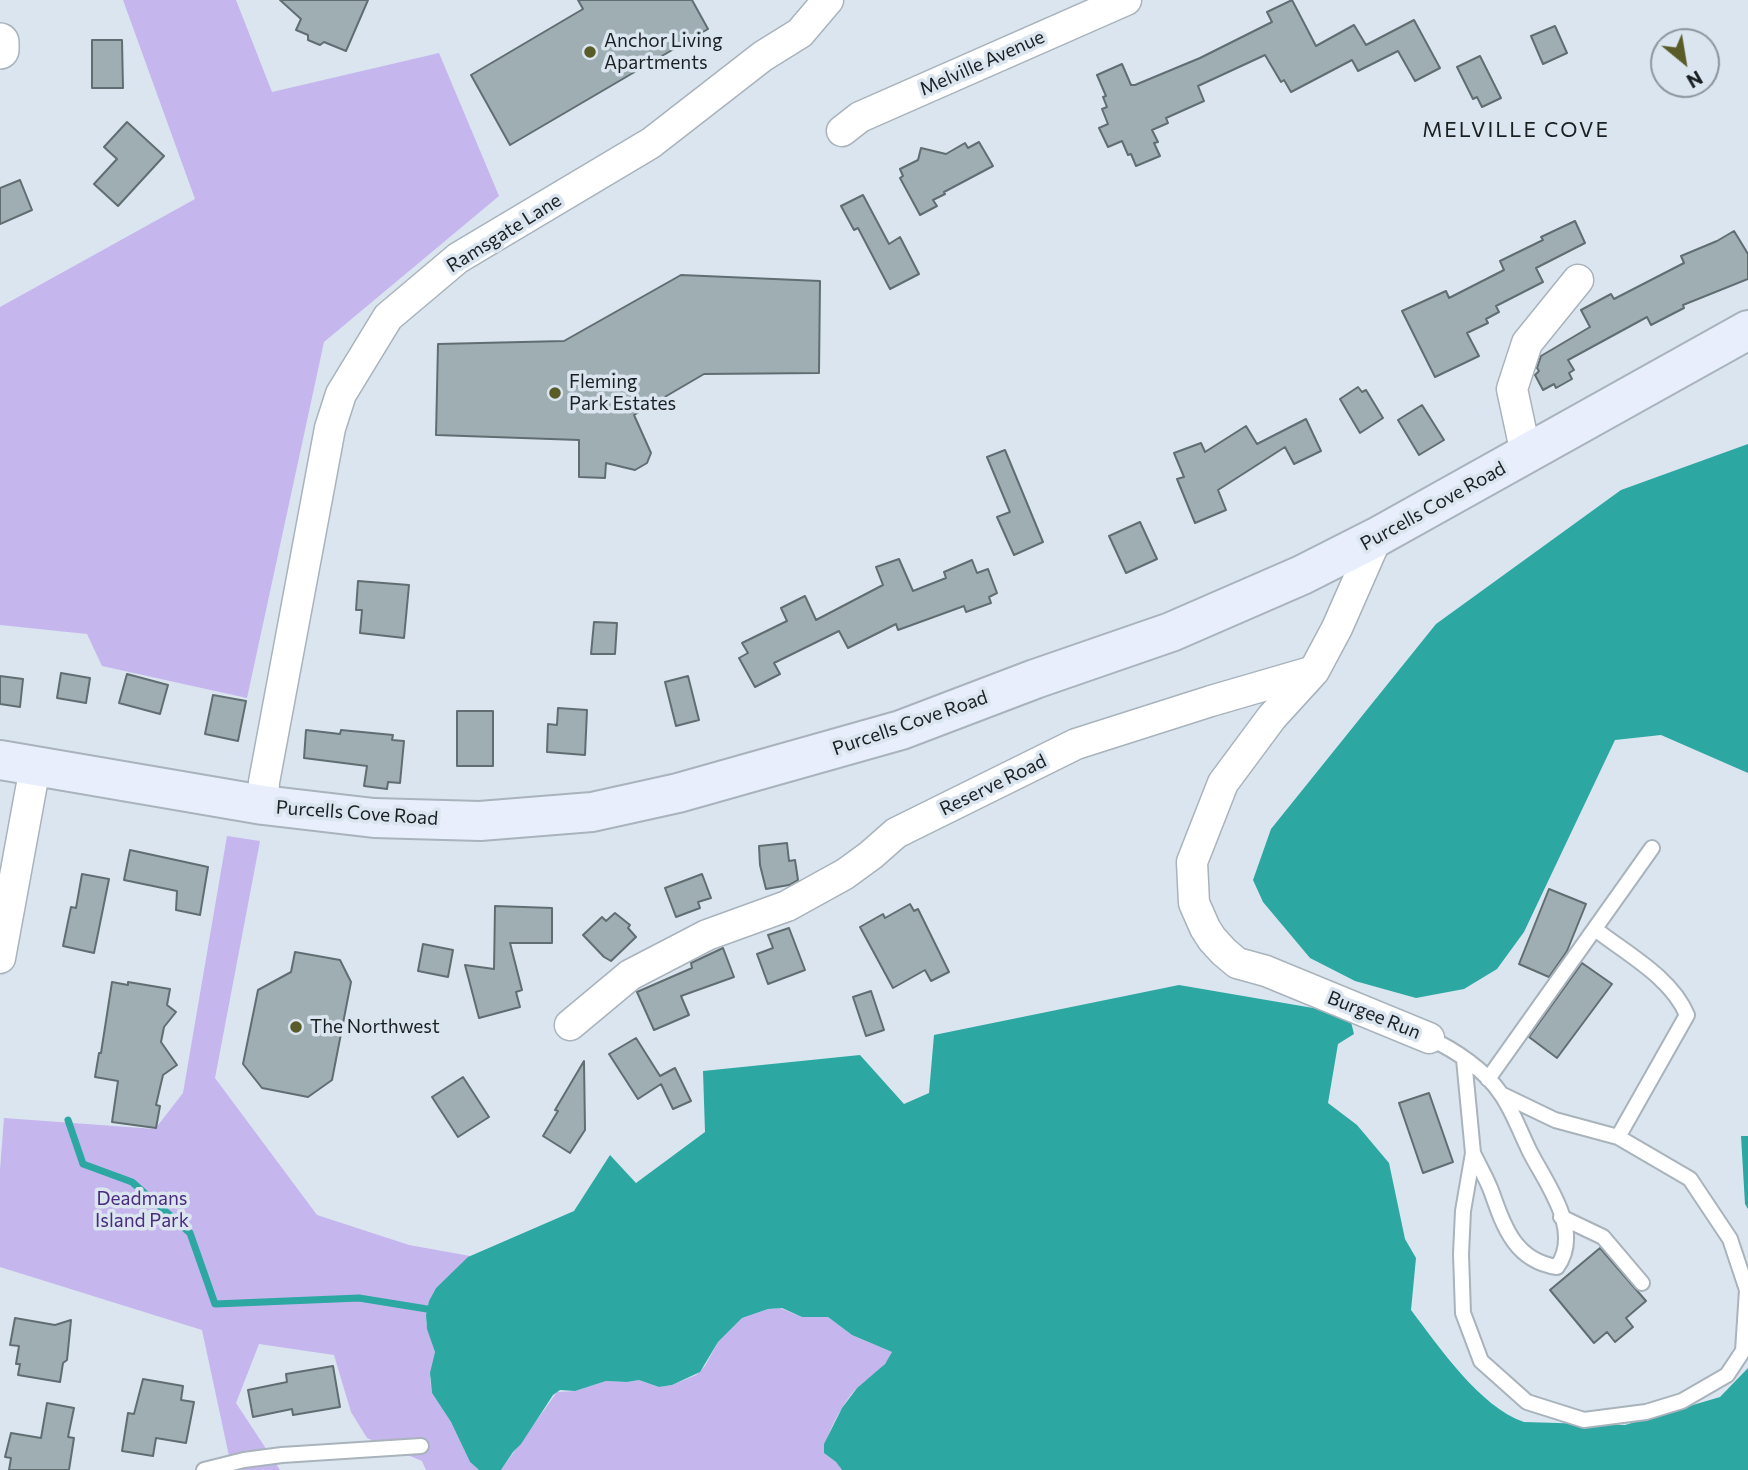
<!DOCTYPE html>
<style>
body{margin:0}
#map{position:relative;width:1748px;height:1470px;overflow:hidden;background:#dae5ef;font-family:Commissioner,sans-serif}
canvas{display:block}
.north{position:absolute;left:1650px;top:28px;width:70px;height:70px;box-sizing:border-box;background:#dae5ef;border:2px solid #8d969d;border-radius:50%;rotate:150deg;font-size:19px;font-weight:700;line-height:28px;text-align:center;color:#1a1f22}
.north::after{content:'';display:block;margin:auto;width:24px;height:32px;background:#595b28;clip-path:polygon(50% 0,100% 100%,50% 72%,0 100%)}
</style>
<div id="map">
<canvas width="1748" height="1470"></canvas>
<div class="north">N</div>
</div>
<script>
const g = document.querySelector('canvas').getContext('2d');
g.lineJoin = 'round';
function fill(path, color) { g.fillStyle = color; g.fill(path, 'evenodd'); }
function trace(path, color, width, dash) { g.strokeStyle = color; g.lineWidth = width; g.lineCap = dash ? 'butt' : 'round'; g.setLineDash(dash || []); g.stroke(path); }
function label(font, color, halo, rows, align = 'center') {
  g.font = font + ' Commissioner,sans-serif'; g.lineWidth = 7; g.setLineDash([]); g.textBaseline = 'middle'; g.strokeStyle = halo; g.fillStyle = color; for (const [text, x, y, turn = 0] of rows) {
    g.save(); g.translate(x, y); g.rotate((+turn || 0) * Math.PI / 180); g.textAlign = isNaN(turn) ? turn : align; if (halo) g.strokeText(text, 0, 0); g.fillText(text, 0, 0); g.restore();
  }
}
fill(new Path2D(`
 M123 0H236L272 92 439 53 499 196 324 342 247 698 102 666 87 634 0 625V307L195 199Z
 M227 836 260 841 215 1078 317 1215 409 1245 470 1256 436 1288 429 1301 426 1323 435 1352 430 1379 432 1393 451 1422 470 1462 479 1470H426L422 1461 367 1438 351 1412 334 1355 259 1344 236 1403 280 1470H232L202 1330 0 1267V1170L4 1118 155 1129 183 1093Z
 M780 1308 802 1317H828L852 1335 892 1352C885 1369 869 1377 857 1388 845 1399 824 1437 824 1453L836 1462 842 1470H501L557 1392 575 1391 606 1381 627 1382 639 1380 659 1387 672 1385 696 1375 705 1366 718 1342 742 1318 768 1309Z`), '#c5b6ee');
fill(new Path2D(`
 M1748 444V773L1661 735 1615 740 1524 932 1497 969 1464 989 1416 998 1355 981 1310 958 1263 902 1253 880 1271 829 1436 624 1621 490Z
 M1179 985 1319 1009 1351 1022 1354 1034 1338 1044 1328 1103 1357 1125 1389 1163 1405 1239 1416 1258 1411 1310C1439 1347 1480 1407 1524 1422L1625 1425 1720 1397 1748 1368V1470H842L836 1462 824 1453V1444L842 1408 857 1388 885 1364 892 1352 852 1335 828 1317H802L782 1308 768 1309 742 1318 718 1342 700 1372 672 1385 659 1387 639 1380 627 1382 606 1381 575 1391 560 1390 553 1395 521 1444 513 1452 501 1470H479L470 1462 451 1422 432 1393 430 1373 435 1352 427 1329 426 1315 429 1301 436 1288 468 1257 574 1211 610 1155 636 1183 705 1132 703 1071 860 1055 904 1104 929 1093 934 1035Z
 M1741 1136H1748V1209L1745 1204Z`), '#2ca7a2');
trace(new Path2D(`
 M68 1120 83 1164 132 1182 190 1233 215 1304 359 1298 427 1309`), '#2ca7a2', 7);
const building = new Path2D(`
 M280 0H368L346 51 324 42 320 45 308 40V35L296 30 301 19Z
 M578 0H692L708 29 510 145 471 75 583 9Z
 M1292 0 1316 46 1354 25 1366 45 1414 20 1440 68 1415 81 1398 51 1358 71 1352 60 1291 92 1284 80 1281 82 1265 55 1198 86 1204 101 1166 118 1168 123 1152 130 1158 142 1154 143 1160 156 1136 166 1131 154 1128 155 1122 141 1108 147 1099 128 1108 124 1102 109 1107 107 1103 97 1106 96 1097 75 1122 64 1131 85H1135L1200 58 1272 22 1267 12Z
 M1555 26 1567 53 1543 64 1531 36Z
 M92 40H122L123 88H92Z
 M1480 56 1501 98 1482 107 1477 97 1473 99 1457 67Z
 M127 122 164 156 118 206 94 184 117 159 104 147Z
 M979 142 993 166 944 192 945 194 933 200 937 206 920 215 900 178 903 176 900 169 918 160 921 148 946 154 965 143 968 148Z
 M20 180 32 210 0 224V188Z
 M863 195 889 244 900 237 919 274 890 289 858 228 854 230 841 206Z
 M1575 221 1585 243 1536 268 1543 282 1496 306 1499 312 1486 319 1488 323 1467 333 1479 356 1435 377 1402 311 1446 291 1449 298 1504 270 1500 261 1543 240 1541 237Z
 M1734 231 1748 254V279L1683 305 1684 308 1651 325 1647 317 1568 360 1574 370 1569 373 1572 379 1556 388 1554 384 1543 390 1535 375 1539 371 1537 368 1541 356 1590 327 1581 310 1611 294 1614 299 1684 263 1681 256 1717 241Z
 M681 275 820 281 819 373 704 374 634 415 651 453 647 463 635 470 606 463 605 478 579 477V440L436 435 438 344 564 341Z
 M1358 387 1362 392 1366 390 1383 418 1360 433 1340 399Z
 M1422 405 1444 440 1419 455 1398 420Z
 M1306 419 1321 451 1294 464 1285 447 1218 490 1226 510 1195 523 1177 479 1184 477 1174 453 1201 443 1205 452 1246 426 1257 444Z
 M1005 450 1043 542 1014 555 997 517 1010 512 987 457Z
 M1140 522 1157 559 1126 573 1109 536Z
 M899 559 913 591 946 578 944 572 972 560 977 573 988 569 997 593 989 597 991 603 966 612 964 606 898 630 896 624 848 648 839 631 774 663 780 674 755 687 739 658 748 653 742 643 787 621 781 608 805 596 816 620 883 585 876 567Z
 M358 581 409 585 404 638 360 633 362 610H356Z
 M594 622 617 623 615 654H591Z
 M61 673 90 678 86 703 57 698Z
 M127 674 168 685 160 714 119 703Z
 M0 676 23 679 20 707 0 704Z
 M688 676 699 720 676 726 665 682Z
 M213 695 246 701 238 741 205 734Z
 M558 708 587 710 585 755 547 752 548 724 557 725Z
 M457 711H493V766H457Z
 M306 730 340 734 341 730 393 735 392 740 404 741 400 783 388 782 387 789 364 786 367 766 304 758Z
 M787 843 789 861 795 860 798 880 789 885 766 889 760 865 759 846Z
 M130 850 208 867 200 915 176 910 177 891 124 880Z
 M82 874 109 879 94 953 63 946 71 907 76 908Z
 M702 874 711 898 698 902 700 908 676 917 665 888Z
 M1549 889 1586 904 1567 951 1549 977 1519 964Z
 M910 904 914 911 918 909 949 972 931 981 925 970 893 988 860 927 883 914 885 918Z
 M495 906 552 908V943H510L522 990 516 992 520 1007 479 1018 465 965 494 969Z
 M615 913 630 925 628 928 636 937 611 961 604 957 583 935 602 917 606 921Z
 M789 928 805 970 768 984 757 954 773 948 768 935Z
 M423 944 453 950 448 977 418 971Z
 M723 948 734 977 681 996 689 1015 654 1030 637 992 692 968 691 963Z
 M295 952 340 960 351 982 332 1080 308 1097 262 1088 243 1064 258 990 291 972Z
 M1582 963 1612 984 1557 1058 1529 1037Z
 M112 982 128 985V982L170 989 167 1005 176 1012 164 1027 161 1042 177 1065 163 1075 156 1105 160 1106 156 1128 112 1122 118 1081 95 1077 99 1053H101Z
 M871 991 884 1030 866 1036 853 997Z
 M636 1038 660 1076 675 1068 691 1101 673 1109 661 1084 638 1099 609 1054Z
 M584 1061 585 1130 570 1153 543 1136 558 1111 555 1110Z
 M463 1077 489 1117 458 1137 432 1097Z
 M1429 1093 1453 1162 1423 1173 1399 1103Z
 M1600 1248 1646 1301 1626 1318 1633 1327 1615 1342 1607 1332 1594 1343 1550 1290Z
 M15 1318 55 1325 71 1320 67 1360 63 1363 60 1382 18 1375 20 1364H16L19 1346 10 1345Z
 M333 1366 340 1407 293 1415 292 1409 253 1417 248 1390 287 1382 286 1374Z
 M143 1379 183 1386 181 1400 194 1402 186 1443 156 1438 153 1456 122 1451 128 1413 134 1414Z
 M47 1403 74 1408 68 1437 74 1438 69 1470H9L11 1458 5 1457 11 1433 41 1438Z`);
fill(building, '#9faeb2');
trace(building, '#606e72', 2);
const service = new Path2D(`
 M1595 929C1627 954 1671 977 1687 1015L1618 1137
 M1429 1038C1455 1050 1485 1070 1501 1094 1513 1111 1521 1134 1530 1152 1547 1185 1583 1231 1557 1267 1516 1261 1504 1228 1492 1193 1487 1179 1479 1166 1473 1153
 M1464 1059 1473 1153 1463 1211 1461 1254 1463 1313 1481 1361 1527 1402 1584 1420 1646 1412 1682 1401 1727 1375 1743 1351 1747 1290 1730 1239 1690 1179 1618 1137 1555 1120 1501 1094
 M1488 1079 1652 848
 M1561 1217 1603 1237 1642 1283
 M204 1470 244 1460 282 1455 421 1446`);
const minor = new Path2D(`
 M842 131 860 117 1126 0
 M1526 454 1512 389 1527 343 1578 280
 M1377 537 1337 628 1314 671 1272 717 1223 783 1192 862 1194 903 1205 928 1212 939 1224 952 1237 963 1266 971 1429 1038
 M263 805 264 782 330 428 341 394 388 317 458 258 651 143 763 56 800 33 828 0
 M0 958 35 767
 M570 1025 630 975 707 935 787 906 845 874 871 855 896 833 1076 744 1211 701 1314 671`);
const tertiary = new Path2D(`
 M0 42V50`);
const secondary = new Path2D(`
 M0 760 263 805 374 818 480 821 592 812 678 793 901 730 1035 679 1171 632 1302 575 1377 537 1748 330`);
trace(service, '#a8b3bc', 18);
trace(minor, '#a8b3bc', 33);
trace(tertiary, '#a8b3bc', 40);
trace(secondary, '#a8b3bc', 42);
trace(service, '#fff', 14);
trace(minor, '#fff', 30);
trace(tertiary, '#fff', 37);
trace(secondary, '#e8eefc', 38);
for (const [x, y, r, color] of [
 [590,52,7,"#595b28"],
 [555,393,7,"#595b28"],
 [296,1027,7,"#595b28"]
]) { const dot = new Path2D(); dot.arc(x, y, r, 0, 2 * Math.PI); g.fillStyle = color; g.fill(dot); trace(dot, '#dae5ef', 2.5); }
label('19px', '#1a1f22', '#dae5ef', [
 ["Anchor Living",604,41],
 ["Apartments",604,63],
 ["Fleming",569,382],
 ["Park Estates",569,404],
 ["The Northwest",310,1027]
], 'left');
label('19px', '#1a1f22', '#dae5ef', [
 ["Melville Avenue",982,63,-24],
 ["Ramsgate Lane",504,233,-32],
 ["Purcells Cove Road",1433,506,-29],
 ["Purcells Cove Road",910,723,-19],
 ["Reserve Road",993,785,-26],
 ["Purcells Cove Road",357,813,4],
 ["Burgee Run",1374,1015,22]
]);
label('19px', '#4a2b7e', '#dae5ef', [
 ["Deadmans",142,1199],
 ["Island Park",142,1221]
]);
g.letterSpacing = '2px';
label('21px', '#1a1f22', '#dae5ef', [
 ["MELVILLE COVE",1516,130]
]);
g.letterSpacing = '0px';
</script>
